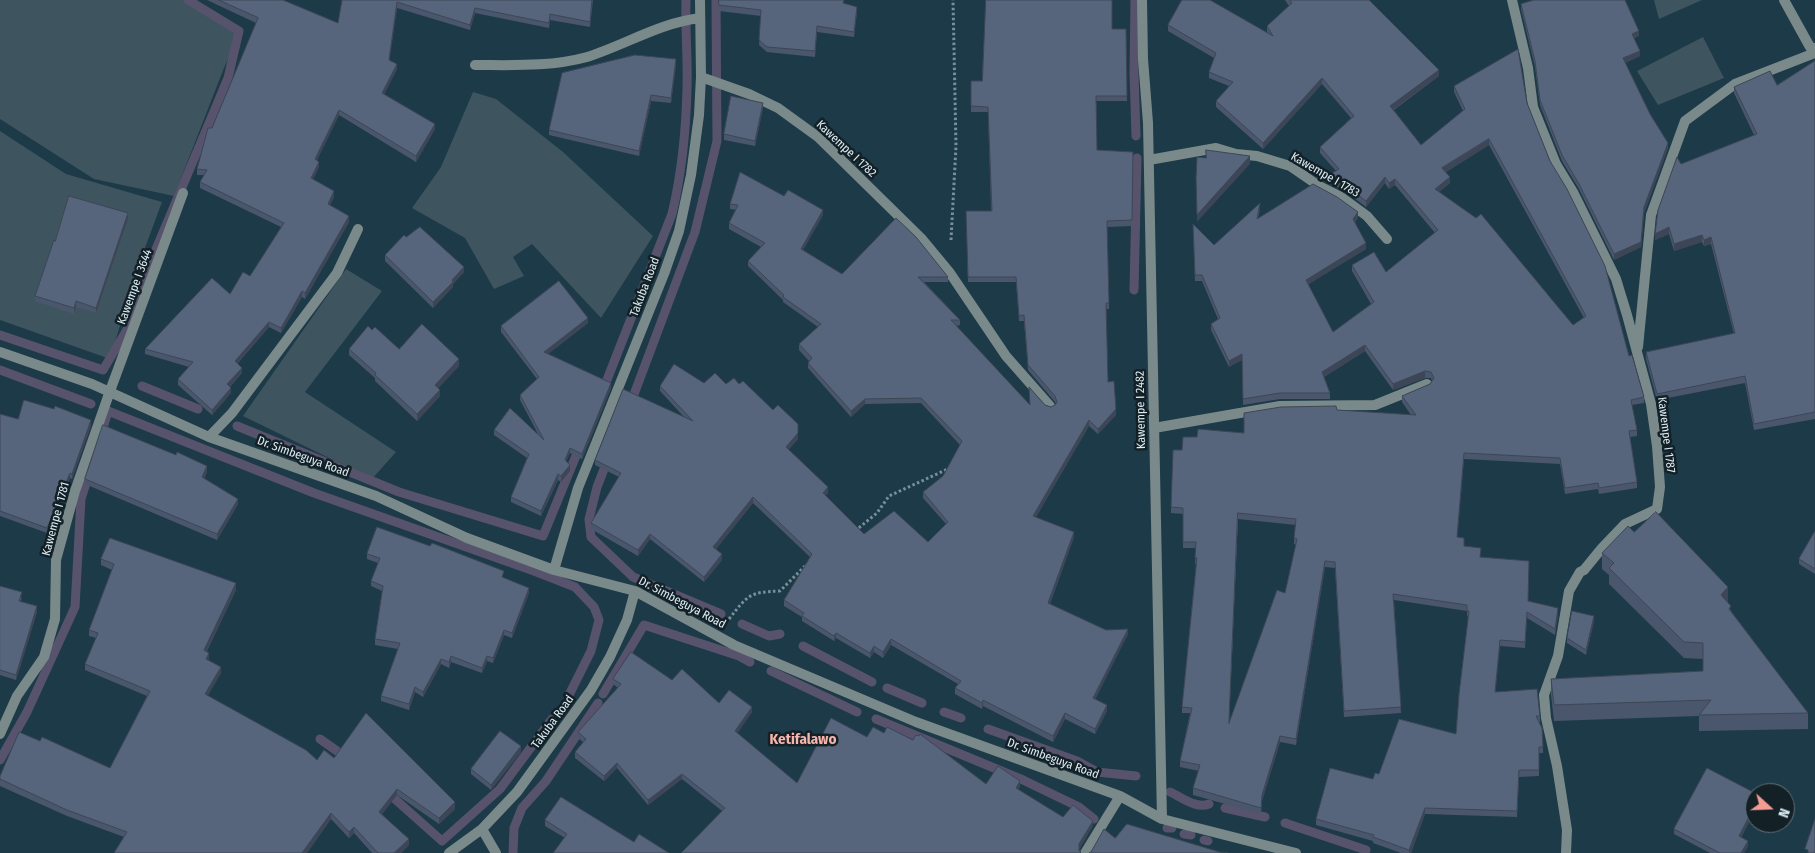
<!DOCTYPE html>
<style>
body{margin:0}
#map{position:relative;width:1815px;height:853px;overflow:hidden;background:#1d3a48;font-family:"Fira Sans Condensed",sans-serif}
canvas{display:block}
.north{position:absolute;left:1745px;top:783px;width:50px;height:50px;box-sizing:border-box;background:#132026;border:1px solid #637279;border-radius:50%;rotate:110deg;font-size:14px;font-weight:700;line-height:20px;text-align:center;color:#dcedf6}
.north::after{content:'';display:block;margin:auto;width:18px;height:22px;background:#f59c92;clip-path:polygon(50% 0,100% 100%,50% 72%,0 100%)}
</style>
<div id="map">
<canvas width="1815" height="853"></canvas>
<div class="north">N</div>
</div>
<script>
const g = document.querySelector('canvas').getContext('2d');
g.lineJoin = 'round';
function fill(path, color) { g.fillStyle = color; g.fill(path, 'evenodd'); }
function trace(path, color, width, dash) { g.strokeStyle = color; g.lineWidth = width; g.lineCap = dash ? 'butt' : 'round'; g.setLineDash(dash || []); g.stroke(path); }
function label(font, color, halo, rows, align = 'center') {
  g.font = font + ' "Fira Sans Condensed",sans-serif'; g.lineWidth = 5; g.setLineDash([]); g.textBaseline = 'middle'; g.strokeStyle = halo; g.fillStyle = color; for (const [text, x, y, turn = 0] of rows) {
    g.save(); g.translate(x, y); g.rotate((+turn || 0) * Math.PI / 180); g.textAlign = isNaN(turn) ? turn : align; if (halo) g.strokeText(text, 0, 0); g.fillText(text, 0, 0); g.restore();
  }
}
fill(new Path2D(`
 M0 0H183L234 24 241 30 224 68 174 196 94 179 0 119Z
 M1654 0H1702L1659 19Z
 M1703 37 1724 78 1658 105 1637 71Z
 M473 92 496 99 563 152 653 236 601 318 532 244 513 257 524 276 494 289 465 238 412 208 441 167Z
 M0 131 66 174 162 202 135 275 110 359 0 320Z
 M346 269 382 291 305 392 396 452 372 479 243 416Z`), '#3e545e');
trace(new Path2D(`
 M1135 0 1134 72 1136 136
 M1134 290 1137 158
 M0 335 103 370 128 328 146 273 228 78 239 31 188 0
 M0 370 91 404
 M142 386 198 409
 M603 390 672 214C682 172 686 131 687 88 688 59 685 29 686 0
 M630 405 695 232 717 141 716 0
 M237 426 399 492 543 536 580 446
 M101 435 108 411 314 493 534 571 575 587 594 607 599 620 591 651 569 695
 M608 459 597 487 589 519 591 537 633 577 721 614
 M742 624 769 636 780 634
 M803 646 872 682
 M771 671 857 712
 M887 688 922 703
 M603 694 644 625 739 656 750 662
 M944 712 961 718
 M876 719 1023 780 1079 807 1094 819
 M988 729 1077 761 1097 772 1136 776
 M320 739 347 758
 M0 760 27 712 75 607 81 499 89 474
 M387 792 442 841 500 789 552 719
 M1170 792C1183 798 1196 809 1209 804
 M1225 808 1265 817
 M1285 823 1366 850
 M1167 828H1172
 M1184 834 1191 835
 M1204 840 1208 841
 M513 853 514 828 522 808 546 781 598 703`), '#58536d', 9);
trace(new Path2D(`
 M951 240 956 146 953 0
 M855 531 877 513 889 496 950 468
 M729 619C748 595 749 592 780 591L807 564`), '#78909b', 3, [2.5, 2.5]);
trace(new Path2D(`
 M1142 0 1143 59 1148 123 1162 819
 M1512 0 1528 68 1533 107 1556 164 1573 192 1616 279 1627 315 1651 404 1657 446 1660 487 1657 509 1625 524 1602 548 1584 570 1580 572 1569 591 1558 656 1544 695 1546 718 1557 766 1567 830 1566 853
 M1784 0 1810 47 1815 48
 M475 65C512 65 551 67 587 57 625 45 659 23 700 18
 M701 77 749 94 778 108 818 137 921 238 950 273 1006 356 1050 406
 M1149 160 1216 148 1236 154 1257 156 1290 166 1319 186 1341 197 1367 216 1387 239
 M1638 347 1651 215 1685 121 1735 84 1815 53
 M0 352 92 384 209 437 376 496 467 538 554 570 635 591 734 645 916 722 1120 796 1162 819 1296 853
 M1154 428 1280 406 1375 405 1427 384
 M209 437 232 413 337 273 358 229
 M554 570 578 488 664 274 679 231 691 175 699 115 701 77 700 0
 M0 734 17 696 44 657 55 619 56 560 75 491 110 391 183 193
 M449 853 482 829
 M496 853 482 829 517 792 591 690 610 657 627 620 635 591
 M1085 853 1120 796`), '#7a8a8a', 10);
fill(new Path2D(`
 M207 0H283L338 23 342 0H593L590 27 550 20 549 28 475 13 470 30 397 8 389 60 397 69 384 94 435 129 416 162 339 115 317 160 319 167 313 179 334 197 330 205 349 222 305 299 302 297 281 333 269 327 238 363 242 373 230 387 231 393 212 415 178 385V379L189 367 145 354V349L230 294 250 276 281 227 200 188V182L204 175H197V169L212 128 256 23Z
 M1285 0H1369L1439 76 1394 110 1421 145 1463 111 1454 92V86L1527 103 1629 356 1644 397V403L1632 405 1637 430V436L1630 437 1637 482V488L1599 494 1598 489 1565 494 1560 464 1464 459 1457 537 1464 546 1481 558 1528 601 1558 614 1555 635 1527 618 1525 648 1500 646 1495 691 1540 716V722H1539L1543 747V753H1539V776L1519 777 1517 817 1425 814 1411 853H1401L1373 843V841L1316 825V819L1379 774 1456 734 1468 617 1467 616V611L1394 600 1401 713 1344 717 1335 568 1325 567 1296 745 1280 742 1262 801 1261 814 1193 795V788L1199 771 1180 767V761L1190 713H1182V707L1196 564H1195L1196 548H1183V514L1171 513V507L1182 450 1197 437 1244 433 1337 410 1411 415 1402 402V396L1430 384 1432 381 1431 378H1425L1393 390 1365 351 1324 377 1330 393V399H1280L1243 405 1242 360 1229 367 1211 330V324L1218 319 1202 281H1195L1193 224 1214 245 1260 209 1258 219 1358 218 1355 222 1366 249 1308 284 1333 332 1371 304 1352 271V265L1386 272 1435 233 1395 185 1389 189 1385 183 1366 207 1345 191 1327 182V176L1336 171 1320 153V147L1351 118 1322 84 1263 149 1216 107V101L1229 86 1209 78V72L1214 58 1168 31V25L1269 34 1267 32V26L1289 6ZM1489 145 1584 318 1573 325 1476 218 1439 192 1450 183 1446 172ZM1238 519 1296 525 1294 538V544L1296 545 1285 593 1229 722Z
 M844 4 857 12 854 37 817 32 815 57 767 52 759 45 761 16 719 11V5Z
 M1521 4 1639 36 1634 38 1640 56 1625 63 1650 114 1668 148 1644 213 1641 247 1614 260 1579 189 1562 161 1540 105 1535 67 1521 9Z
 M1112 29H1126L1127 101H1096L1097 150 1133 152 1132 226 1107 227 1109 303V309H1106L1108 382 1116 415 1098 434 1089 426 1036 517 1074 537 1050 604 1106 630 1128 634 1095 699 1107 711 1095 734 1065 719 1053 742 983 706 982 709 955 694V688L958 684 891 645 883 658 874 652 870 658 836 638 834 641 802 621V617L784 606V600L810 557 753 503 716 549 722 560 704 582 650 539 638 556 591 529V523L619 477 595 465V460L684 417 660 391V386L704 383 739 384 798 439 788 450 828 493 825 496 864 534 928 542 946 524 923 498V492L943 476 960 445 921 403 865 404 851 417 808 368V363L809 361 799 350V344L818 327 783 302V300L748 266V261L761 247 729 229V223L736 210 730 209V204L784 196 823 215 803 250 842 274 948 277V282H924L960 320V325L956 326 1030 405 1029 387 1045 405 1051 407 1055 405 1056 404 1055 402 1028 370 1024 321H1019L1016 282H968L966 211H991L988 112H971V81H982Z
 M1815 61V419L1754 430 1745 383 1657 400 1646 359V352L1734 334 1711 244 1704 246 1702 242 1674 251 1669 234 1655 240 1681 164 1754 135 1734 93V87L1777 85Z
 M676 65 671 103 651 101 639 156 549 135V130Z
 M763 108 755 146 724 140V134Z
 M128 219 96 313 76 307 74 314 35 301V296L55 241Z
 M385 255 464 272 453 284V287L433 308 385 261Z
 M588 323 548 354 611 388 582 459 570 453 566 461 570 471 561 482 558 480 541 516 511 502V497L527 458 494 435V430L538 434 520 400V395L537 379 501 332V326Z
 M372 330 399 349 459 366 438 388 440 396 417 421 375 381V378L349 355V349Z
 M0 414 18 419 91 426 72 479 70 478 47 533 0 516Z
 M207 472 204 479 238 504 217 540 85 484V479Z
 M1815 531V574L1799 564V559Z
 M1634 532 1728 603 1731 611 1808 713V729L1699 731V716L1554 721 1551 695V679L1703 671V659L1684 658 1609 584V575L1602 569V553Z
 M367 554 504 577V578L529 593 512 638 504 635 493 663 487 661 482 673 451 662 449 668 441 664 423 697 415 692 409 710 381 701V696L398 649 375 645V639L382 591 371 586V581L378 563 367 559Z
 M101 559 236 590 207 651 209 659 208 660 221 673 207 696 317 760 334 758 455 809 439 824 397 795 382 814 409 845 401 853H372L354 833 349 838 331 819 307 853H114L124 837 67 816 0 786V776L40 741 110 768 147 696 85 670V664L96 638 89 636V630L112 570 101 565Z
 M0 586 22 598 20 602 37 612 16 680 0 675Z
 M1594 621 1586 655 1567 643V638Z
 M613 679 672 680 719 703 752 712 737 733 797 783 867 737 986 784 1020 786 1018 790 1063 817 1093 826 722 811 682 779 648 805 617 768 604 781 575 758V752L583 742 578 738V732L618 688 613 684Z
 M521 752 491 790 471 774V769Z
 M1755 793V811L1741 837 1748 846 1744 853H1710L1674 834V829Z
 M545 820 634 842 565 838 545 826Z`), '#4a566b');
fill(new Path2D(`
 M397 2V8L389 65V60Z
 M857 7V12L854 37V32Z
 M475 8V13L470 30V25Z
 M1639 31V36L1632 39V34Z
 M1640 51V56L1623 64V58Z
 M676 59V65L671 103V98Z
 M397 64V69L382 99V93Z
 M1439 70V76L1390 112V106Z
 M1322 78V84L1263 149V143Z
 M651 95V101L639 156V151Z
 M763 103V108L755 146V141Z
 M339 110V115L315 164V159Z
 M435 124V129L416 162V156Z
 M1489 139V145L1442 174V168Z
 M1668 143V148L1644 213 1641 247 1614 260V254Z
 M1250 156V164L1197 222V215Z
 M319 162V167L311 183V178Z
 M1385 177V183L1366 207V201Z
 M1450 177V183L1435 195V189Z
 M1395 179V185L1389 189V183Z
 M334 191V197L328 209V204Z
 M823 210V215L801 254V249Z
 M1358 212V218L1353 225V219Z
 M128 213V219L96 313V308Z
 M349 216V222L305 299V293Z
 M1669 227V234L1655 240V234Z
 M1702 235V242L1674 251V244Z
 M1711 237V244L1704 246V240Z
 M1366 243V249L1306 286V280Z
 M464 267V272L453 284V287L433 308V302Z
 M302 291V297L281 333V328Z
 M76 301V307L74 314V308Z
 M588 318V323L544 357V352Z
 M269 322V327L235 366V361Z
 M1365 345V351L1322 378V372Z
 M1242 354V360L1229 367V361Z
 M459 359V366L435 392V385Z
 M242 368V373L227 390V384Z
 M1425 371V378L1393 390V384Z
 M611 383V388L582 459V454Z
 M231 388V393L212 415V410Z
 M440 390V396L417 421V414Z
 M865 399V404L851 417V411Z
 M1116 409V415L1098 434V429Z
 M91 420V426L72 479V474Z
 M1089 420V426L1033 522V516Z
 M798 433V439L786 453V447Z
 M570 448V453L565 465V460Z
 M1464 453V459L1457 543V537Z
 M570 465V471L561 482V476Z
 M207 466V472L202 483V477Z
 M70 473V478L47 533V528Z
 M558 474V480L541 516V511Z
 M828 487V493L823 499V493Z
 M753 497V503L713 553V547Z
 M238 499V504L217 540V534Z
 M1074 532V537L1048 608V603Z
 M650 534V539L638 556V550Z
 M722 554V560L704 582V577Z
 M1325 561V567L1296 745V739Z
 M236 583V590L204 656V650Z
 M1728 587V604L1721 595Z
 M529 588V593L512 638V633Z
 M37 606V612L16 680V675Z
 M1558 608V614L1555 635V629Z
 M1594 616V621L1586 655V650Z
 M1128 629V634L1093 704V698Z
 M504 630V635L493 663V658Z
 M836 633V638L834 641V636Z
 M891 639V645L883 658V652Z
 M1500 640V646L1495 698V692Z
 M874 646V652L870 658V653Z
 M209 653V659L206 665V659Z
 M451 656V662L449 668V662Z
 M487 656V661L482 673V668Z
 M441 659V664L423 697V692Z
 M221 667V673L205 701V694Z
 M415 687V692L409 710V704Z
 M983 700V706L982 709V703Z
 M1107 705V711L1095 734V729Z
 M752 707V712L735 737V731Z
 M1065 713V719L1053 742V736Z
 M1280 736V742L1262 801 1261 814 1262 795Z
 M521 746V752L491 790V785Z
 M617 763V768L604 781V776Z
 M682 774V779L648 805V800Z
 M1020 781V786L1016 794V788Z
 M397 789V795L379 818V812Z
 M455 802V809L439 824V818Z
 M1755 805V811L1739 842V836Z
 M1425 808V814L1411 853H1409V850Z
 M331 813V819L307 853H302Z
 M1093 821V826L1079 850V844Z
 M354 827V833L349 838V832Z
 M409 839V845L401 853H394Z
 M1748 841V846L1744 853H1741Z`), '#3c4657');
const building = new Path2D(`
 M219 0H283L338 23 342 0H592L590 22 550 14 549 23 475 8 470 25 397 2 389 60 397 64 382 93 435 124 416 156 339 110 315 159 319 162 311 178 334 191 328 204 349 216 305 293 302 291 281 328 269 322 235 361 242 368 227 384 231 388 212 410 178 379 193 362 145 349 212 278 230 294 243 272 250 276 284 223 200 182 207 170 197 169 208 128H212L258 18Z
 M719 0H844L843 3 857 7 854 32 817 26 815 51 767 47 759 40 761 10 719 5Z
 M986 0H1112V29H1126L1127 96H1096L1097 150 1133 152 1132 220 1107 221 1109 303H1106L1108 382 1114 381 1116 409 1098 429 1089 420 1033 516 1074 532 1048 603 1106 630 1128 629 1093 698 1107 705 1095 729 1065 713 1053 736 983 700 982 703 955 688 961 681 891 639 883 652 874 646 870 653 836 633 834 636 802 616 804 613 784 600 812 554 753 497 713 547 722 554 704 577 650 534 638 550 591 523 621 473 595 460 623 389 693 421 660 386 674 364 704 383 715 373 726 384 734 378 739 384 743 381 773 410 778 405 798 424V433L786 447 828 487 823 493 864 534 894 511 928 542 948 522 923 492 943 476 962 441 921 398 865 399 851 411 808 363 812 358 799 344 821 324 783 297 784 295 748 261 765 243 729 223 738 205 730 204 740 172 784 196 788 190 823 210 801 249 842 274 896 218 916 237 948 277H918L960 320H951L1030 405 1029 387 1045 405 1051 407 1055 405 1057 402 1055 396 1028 365 1024 315 1019 316 1016 277H968L966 211H992L988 107 971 106V81H982Z
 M1182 0H1210L1273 36 1267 26 1292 3 1290 0H1369L1439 70 1390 106 1421 145 1465 109 1454 86 1518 49 1527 103 1550 161 1567 189 1605 266 1629 356 1632 355 1644 397 1631 400 1637 430 1629 431 1637 482 1599 488 1598 483 1565 488 1560 458 1464 453 1457 537 1464 538V546L1481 548 1480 557 1529 561 1528 601 1558 608 1555 629 1527 612 1525 642 1500 640 1495 692 1537 689 1540 716H1536L1542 728 1543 747H1539V770H1519L1517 811 1425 808 1409 850 1373 837 1374 835 1316 819 1330 768 1373 779 1375 773 1379 774 1399 719 1456 734 1459 694 1469 611 1467 610V605L1393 594 1401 707 1344 711 1335 562 1325 561 1296 739 1280 736 1262 795 1261 808 1193 788 1200 765 1180 761 1192 708 1182 707 1197 558H1195L1196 542H1183V508L1171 507 1173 450H1182L1183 437H1197L1198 429 1244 433V413L1281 407 1336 406 1337 410 1416 415 1402 396 1430 384 1434 378 1431 372 1425 371 1393 384 1365 345 1322 372 1330 393H1280L1243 399 1242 354 1229 361 1211 324 1220 318 1202 275H1195L1193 224 1214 245 1260 203 1257 219 1313 184 1337 197 1358 212 1353 219 1366 243 1306 280 1333 332 1374 302 1352 265 1374 252 1386 272 1438 230 1395 179 1389 183 1385 177 1366 201 1345 185 1327 176 1339 169 1320 147 1354 116 1322 78 1263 143 1216 101 1233 82 1209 72 1216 53 1168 25ZM1489 139 1586 316 1573 325 1481 214 1476 218 1435 189 1450 177 1442 168ZM1238 513 1296 519 1294 538 1297 539 1285 593 1277 590 1229 723Z
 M1534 0H1625L1639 31 1632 34 1640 51 1623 58 1650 114 1668 143 1644 207 1641 242 1614 254 1579 184 1562 155 1540 100 1535 61 1521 4Z
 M635 55 676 59 671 98 651 95 639 151 549 130 562 73Z
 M1815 61V412L1754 424 1745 376 1657 394 1646 352 1735 333 1711 237 1704 240 1702 235 1674 244 1669 227 1655 234 1658 210 1677 157 1681 164 1757 134 1734 87 1770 71 1777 85Z
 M731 96 763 103 755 141 724 134Z
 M1206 150 1250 156 1197 215 1196 178 1197 157 1206 158Z
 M69 196 128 213 96 308 76 301 74 308 35 296 54 240 55 241Z
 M420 227 464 267 452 280 453 282 433 302 385 255 404 235 406 237Z
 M559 281 588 318 544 352 611 383 582 454 570 448 565 460 570 465 561 476 558 474 541 511 511 497 529 454 494 430 510 408 544 440 520 395 539 377 501 326Z
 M422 324 459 359 435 385 440 390 417 414 375 375 376 373 349 349 368 326 372 330 375 327 399 349Z
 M24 400 54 409 55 406 91 420 72 474 70 473 47 528 0 511V414L18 419Z
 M103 425 176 455 177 452 207 466 202 477 238 499 217 534 85 479Z
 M1656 512 1728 587 1721 595 1731 606 1729 609 1808 713 1699 715 1711 700 1554 705 1551 679 1703 671V643L1684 642 1609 568 1614 563 1602 553 1628 526 1634 532Z
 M377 527 430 546 432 543 504 571 502 577 529 588 512 633 504 630 493 658 487 656 482 668 451 656 449 662 441 659 423 692 415 687 409 704 381 696 400 643 375 639 383 586 371 581 380 558 367 554Z
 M1815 531V569L1799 559Z
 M110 538 236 583 204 650 209 653 206 659 221 667 205 694 306 750 317 760 324 750 334 758 366 713 455 802 439 818 397 789 379 812 409 839 394 853H378L354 827 349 832 331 813 302 853H114L127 832 67 810 0 779V776L19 732 40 741 42 737 110 768 150 691 85 664 98 633 89 630 114 564 101 559Z
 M0 586 22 592 19 601 37 606 16 675 0 670Z
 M1572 611 1594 616 1586 650 1567 638Z
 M631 652 672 680 682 669 719 703 729 690 752 707 735 731 797 783 831 718 867 737 873 727 884 733 887 727 913 740 916 735 919 736 920 734 986 784 998 766 1020 781 1016 788 1063 817 1073 805 1093 821 1079 844V850L1081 853H681L725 808 682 774 648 800 617 763 604 776 575 752 586 739 578 732 621 684 613 679Z
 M500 731 521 746 491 785 471 769Z
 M1707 768 1755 793V805L1739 836 1748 841 1741 853H1720L1674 829Z
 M561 797 634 842 639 834 669 853H553L567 834 545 820Z
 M1815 819V853H1808V850L1805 849Z
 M1127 824 1223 853H1228H1089L1091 852 1104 829 1115 838Z`);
fill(building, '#56647c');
trace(building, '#3c4657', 1);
label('12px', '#dcedf6', '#132026', [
 ["Kawempe I 1782",846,149,43],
 ["Kawempe I 1783",1325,175,30],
 ["Kawempe I 3644",135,287,-70],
 ["Takuba Road",645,287,-69],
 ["Kawempe I 2482",1141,410,-91],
 ["Kawempe I 1787",1666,435,83],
 ["Dr. Simbeguya Road",303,457,20],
 ["Kawempe I 1781",56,519,-75],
 ["Dr. Simbeguya Road",682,603,28],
 ["Takuba Road",553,722,-54],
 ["Dr. Simbeguya Road",1053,759,20]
]);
label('bold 15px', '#f8b5ac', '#132026', [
 ["Ketifalawo",803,740]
]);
</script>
